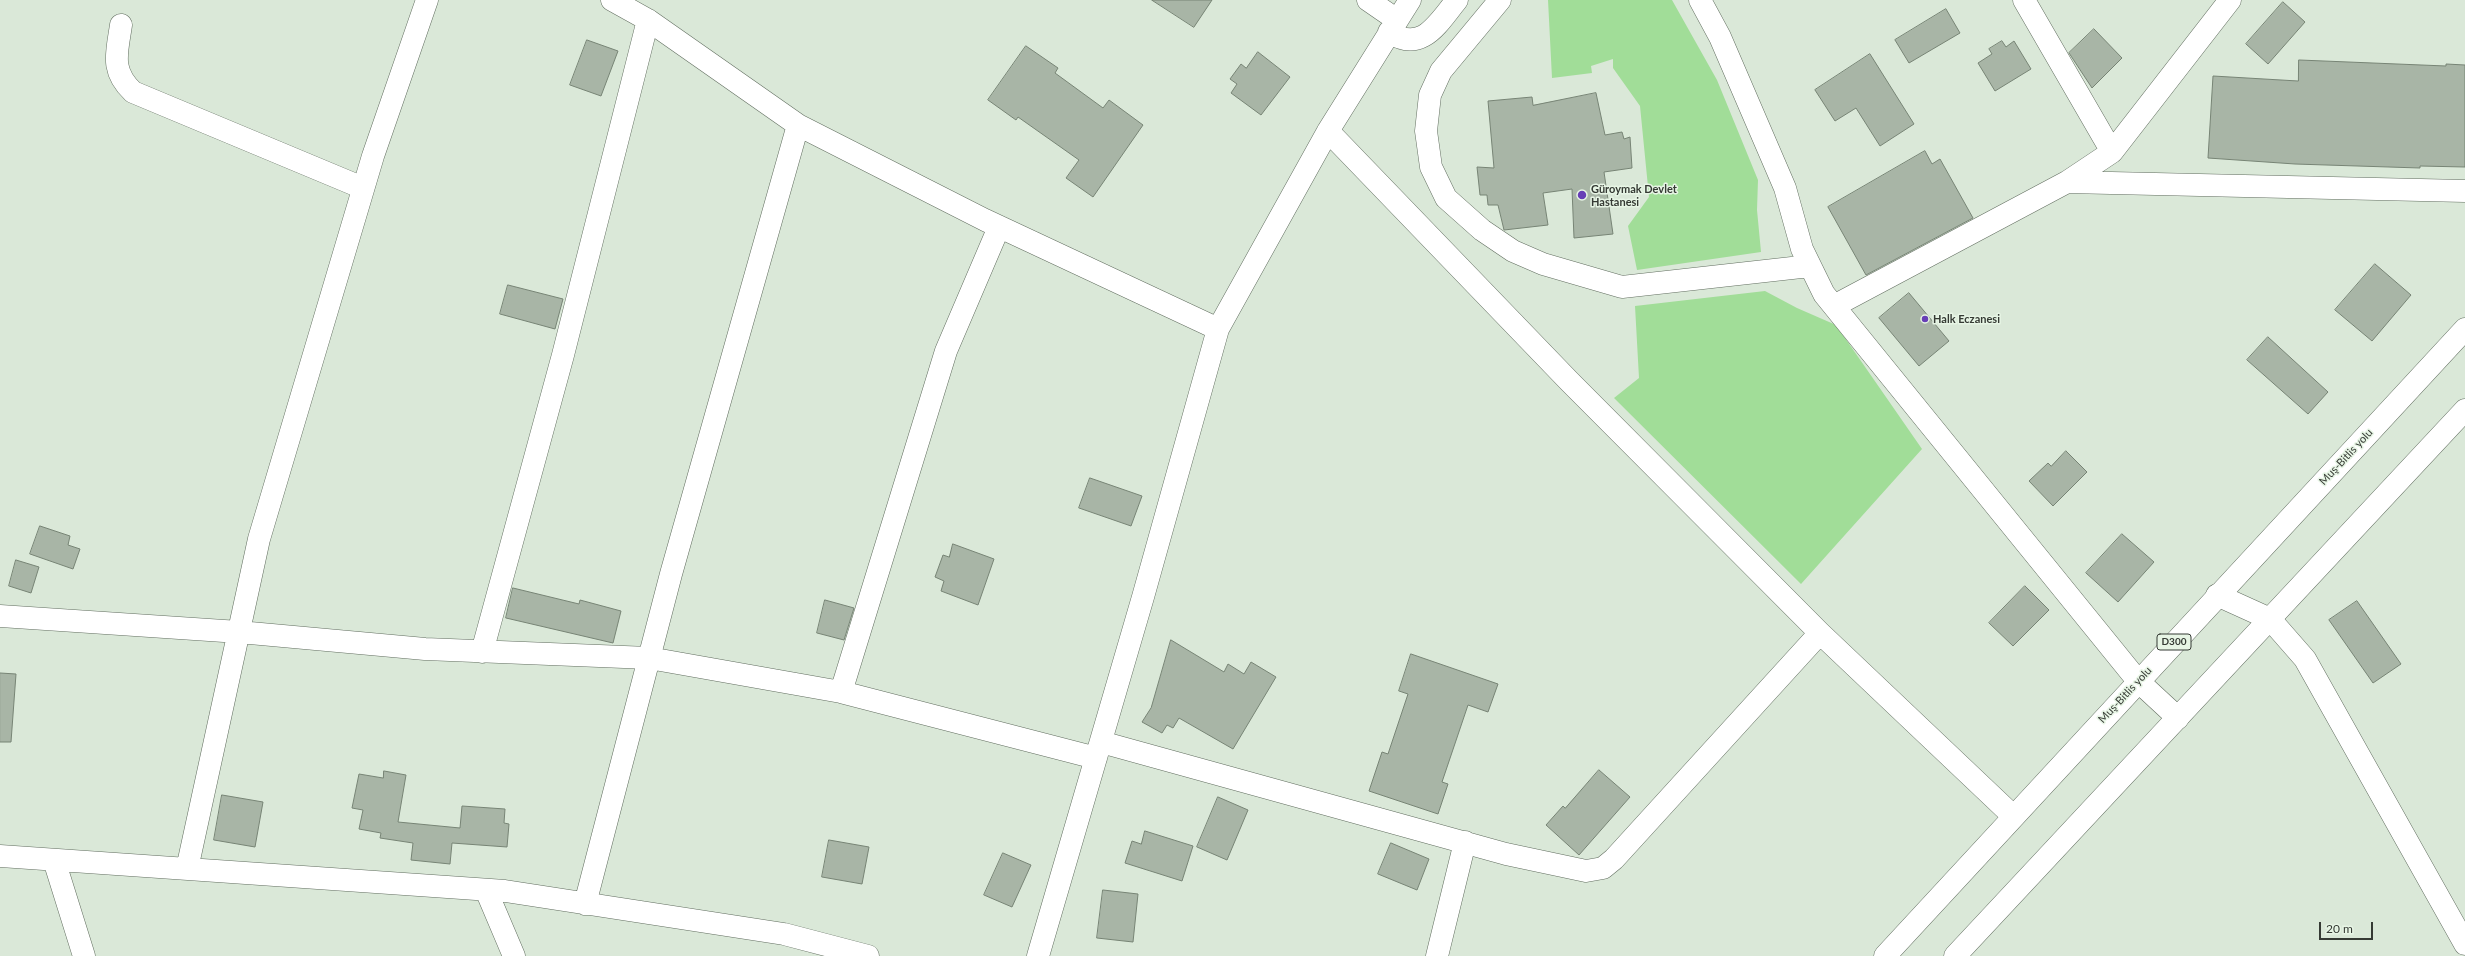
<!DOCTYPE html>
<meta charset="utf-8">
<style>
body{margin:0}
#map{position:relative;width:2465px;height:956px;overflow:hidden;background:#dae8d8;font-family:Lato,sans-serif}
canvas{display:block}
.scale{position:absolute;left:2319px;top:922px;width:54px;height:18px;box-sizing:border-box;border:2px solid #353a34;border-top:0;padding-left:5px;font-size:12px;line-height:14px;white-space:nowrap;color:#353a34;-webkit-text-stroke:3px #e7f5e5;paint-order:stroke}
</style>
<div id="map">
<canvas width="2465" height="956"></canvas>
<div class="scale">20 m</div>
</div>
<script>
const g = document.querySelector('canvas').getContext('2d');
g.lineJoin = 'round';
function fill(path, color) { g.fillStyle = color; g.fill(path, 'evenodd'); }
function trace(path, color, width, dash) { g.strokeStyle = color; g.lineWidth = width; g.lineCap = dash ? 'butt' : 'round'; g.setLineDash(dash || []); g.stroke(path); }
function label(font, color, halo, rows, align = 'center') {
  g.font = font + ' Lato,sans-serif'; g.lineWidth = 3; g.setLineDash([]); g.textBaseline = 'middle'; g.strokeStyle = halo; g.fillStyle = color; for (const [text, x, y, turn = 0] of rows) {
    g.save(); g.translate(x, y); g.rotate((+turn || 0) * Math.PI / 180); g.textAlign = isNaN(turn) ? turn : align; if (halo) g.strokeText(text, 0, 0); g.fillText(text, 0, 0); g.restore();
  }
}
fill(new Path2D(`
 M1548 0H1672L1717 80 1758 180 1757 210 1761 252 1637 270 1628 226 1649 197 1640 106 1613 68V59L1591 66 1592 73 1552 78Z
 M1765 291 1797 308 1836 325 1922 449 1801 584 1614 398 1639 378 1635 306Z`), '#a1dd98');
const building = new Path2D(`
 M1152 0H1212L1194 27Z
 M2283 2 2305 22 2268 64 2246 44Z
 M1946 9 1960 33 1909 63 1895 40Z
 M2094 29 2122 58 2092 88 2069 53Z
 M587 40 618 51 601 96 570 85Z
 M2002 41 2006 47 2014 41 2031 69 1995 91 1978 63 1992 54 1989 49Z
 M1026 46 1058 68 1055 73 1103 108 1109 100 1143 125 1093 197 1066 178 1079 160 1018 117 1016 120 988 100Z
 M1258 52 1290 77 1261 115 1231 93 1237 84 1230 79 1241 64 1246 68Z
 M1870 54 1914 124 1880 146 1856 108 1835 121 1815 90Z
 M2299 60 2446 66V64L2465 65V167L2420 166V168L2295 164 2208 158 2213 76 2298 81Z
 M1596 93 1605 135 1622 132 1624 139 1630 137 1632 168 1604 172 1613 234 1574 238 1572 189 1543 193 1548 225 1504 230 1498 205H1488L1487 195H1480L1477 167 1494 168 1488 101 1532 97 1533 105Z
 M1925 151 1932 164 1940 159 1973 218 1866 275 1828 207Z
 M2375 264 2411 295 2372 341 2335 310Z
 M508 285 563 299 555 329 500 314Z
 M1909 293 1949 341 1919 366 1879 318Z
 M2268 337 2328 392 2308 414 2247 360Z
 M2066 451 2087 472 2053 506 2029 481 2048 463 2051 466Z
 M1090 478 1142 496 1131 526 1079 508Z
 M40 526 70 536 68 545 80 549 73 569 30 554Z
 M2122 534 2154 562 2118 602 2086 573Z
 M953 544 994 559 978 605 941 591 944 581 935 577 943 555 949 557Z
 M16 560 39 567 31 593 9 586Z
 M2025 586 2049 610 2013 646 1989 623Z
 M513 588 579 604 580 600 621 611 613 643 506 618Z
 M825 600 854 608 844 640 817 633Z
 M2357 601 2401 664 2373 683 2329 620Z
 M1171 640 1224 672 1228 664 1244 674 1251 662 1276 677 1233 749 1179 718 1173 728 1167 725 1162 733 1142 722 1151 708Z
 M1411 654 1498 684 1488 712 1468 705 1442 782 1448 784 1438 814 1369 791 1382 752 1388 754 1408 694 1399 691Z
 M0 673 16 674 11 742H0Z
 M1599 770 1630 797 1579 855 1546 825 1563 806 1565 808Z
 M384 771 406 775 398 822 460 828 462 806 505 809 504 823 509 824 507 847 452 843 450 864 411 860 413 843 380 838 381 833 359 829 363 810 352 808 359 774 383 778Z
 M222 795 263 802 255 847 214 840Z
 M1218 797 1248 810 1227 860 1197 847Z
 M1145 831 1193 846 1182 881 1125 863 1132 841 1141 844Z
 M829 840 869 847 862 884 822 877Z
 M1391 843 1429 859 1417 890 1378 874Z
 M1003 853 1031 865 1012 907 984 895Z
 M1103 890 1138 894 1133 942 1097 938Z`);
fill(building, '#a8b5a6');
trace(building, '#778475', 1);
const minor = new Path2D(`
 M612 0 648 20 798 125 985 220 1218 329 1143 597 1038 956
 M1368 0 1397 20
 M1500 0 1441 71 1430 95 1426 131 1431 167 1446 198 1482 230 1513 251 1543 264 1622 287 1810 266
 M1700 0 1720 37 1785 188 1802 249 1824 294 2138 681 2178 718
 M121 25C117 53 110 70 133 92L363 188
 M1389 32C1422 54 1438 23 1457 0
 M1328 131 1569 381 1820 633 2013 816
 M2112 152 2230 0
 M2067 182 2465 191
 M1834 306 2067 182 2112 152 2024 0
 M1218 329 1328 131 1410 0
 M2217 595 2270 619 2305 659 2465 944
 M0 616 239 632 425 649 649 658 841 692 1096 758
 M482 652 563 355 648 20
 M841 692 946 351 999 227
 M1101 742 1506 854 1586 871 1603 868 1614 859 1820 633
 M0 856 505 891 784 934 868 956
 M54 860 84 956
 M187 869 259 539 373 156 427 0
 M486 890 514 956
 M585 904 671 574 798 125
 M1437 956 1465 842`);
const highway = new Path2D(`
 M1885 956 2465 329
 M1955 956 2465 410`);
trace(minor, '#626e60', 23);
trace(highway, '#626e60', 23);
trace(minor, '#fff', 22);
trace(highway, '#fff', 22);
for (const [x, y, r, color] of [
 [1582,195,5,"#673eb6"],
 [1925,319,4,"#673eb6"]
]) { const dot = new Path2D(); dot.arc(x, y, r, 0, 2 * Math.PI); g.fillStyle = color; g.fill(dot); trace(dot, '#e7f5e5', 1.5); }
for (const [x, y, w] of [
 [2174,642,34]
]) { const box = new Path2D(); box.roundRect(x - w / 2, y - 8, w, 16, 3); g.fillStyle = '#e7f5e5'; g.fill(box); trace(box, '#353a34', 1); }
label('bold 10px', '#353a34', null, [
 ["D300",2174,642]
]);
label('bold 11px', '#353a34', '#e7f5e5', [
 ["Güroymak Devlet",1591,189],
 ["Hastanesi",1591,202],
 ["Halk Eczanesi",1933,319]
], 'left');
label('11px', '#353a34', '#e7f5e5', [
 ["Muş-Bitlis yolu",2346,457,-47],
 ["Muş-Bitlis yolu",2125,695,-47]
]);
</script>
